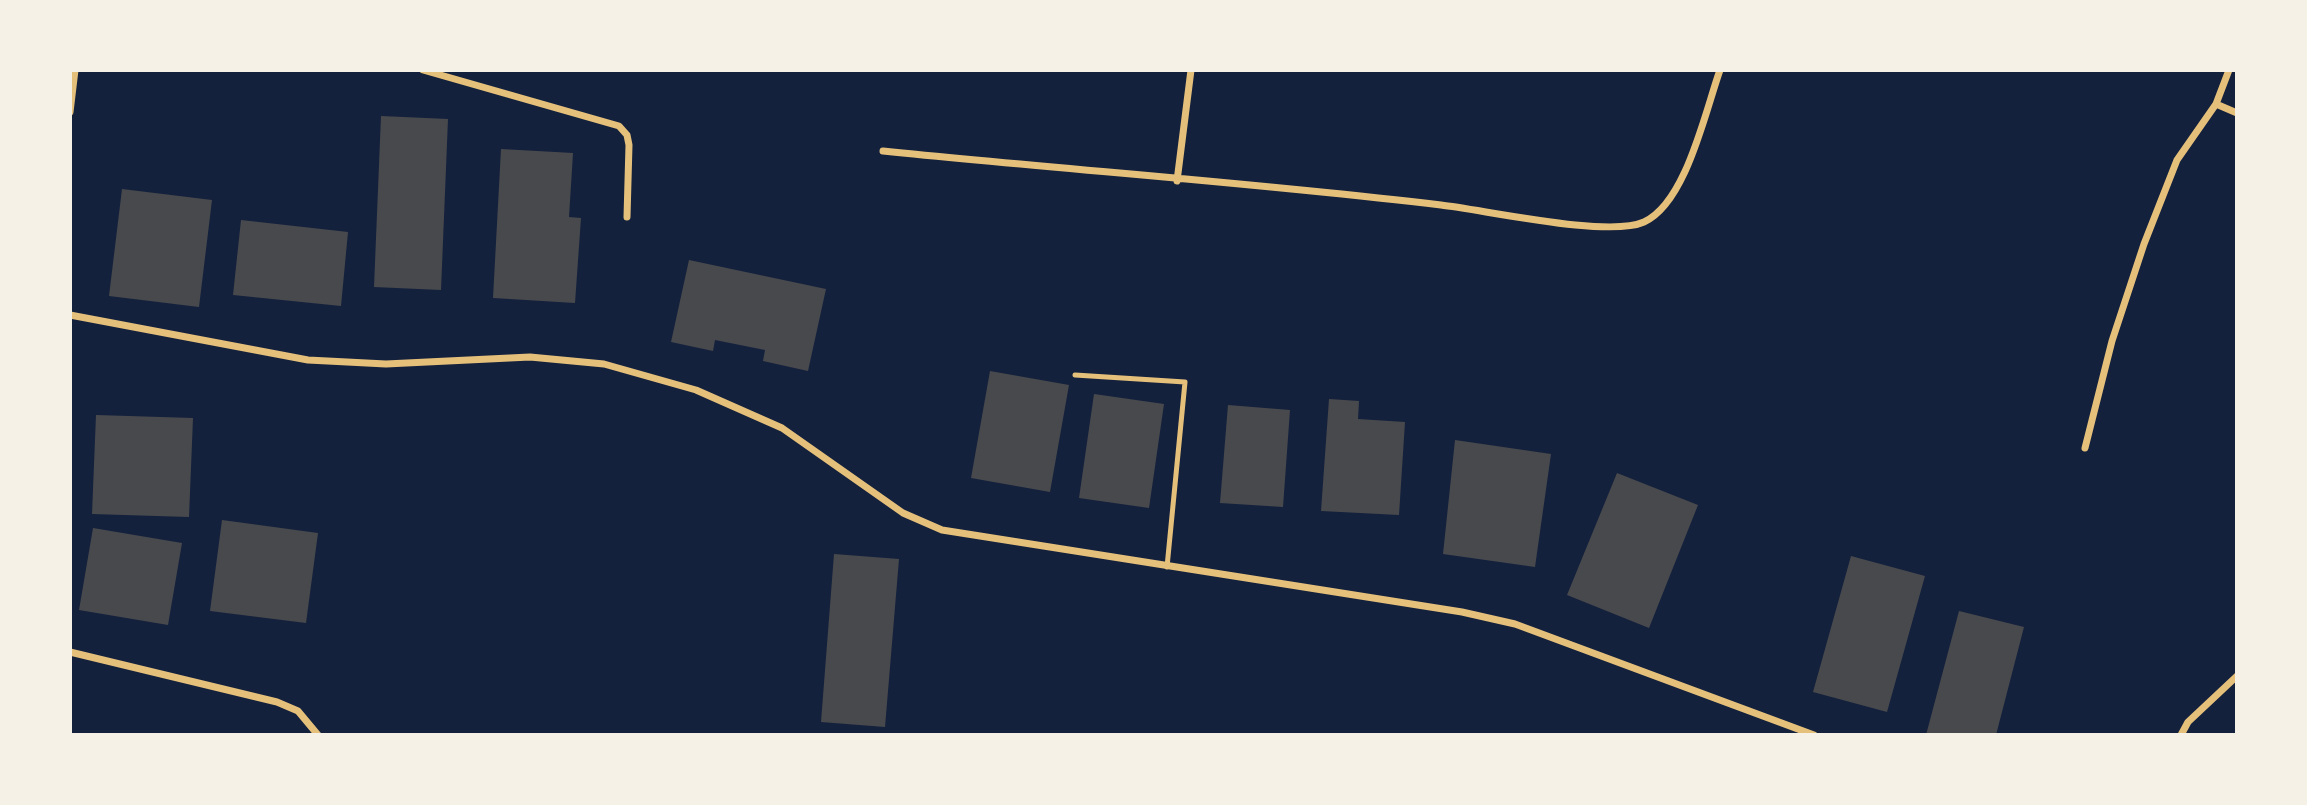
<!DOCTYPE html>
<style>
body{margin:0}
#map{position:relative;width:2307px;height:805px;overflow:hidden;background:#14213d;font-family:"Roboto Condensed",sans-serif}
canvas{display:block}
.frame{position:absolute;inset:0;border:72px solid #f6f1e7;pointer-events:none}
</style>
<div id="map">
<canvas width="2307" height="805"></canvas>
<div class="frame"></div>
</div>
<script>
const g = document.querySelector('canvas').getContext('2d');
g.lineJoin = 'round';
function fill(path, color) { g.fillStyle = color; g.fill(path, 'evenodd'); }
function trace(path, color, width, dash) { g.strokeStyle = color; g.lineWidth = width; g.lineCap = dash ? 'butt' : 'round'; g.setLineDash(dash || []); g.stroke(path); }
fill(new Path2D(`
 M381 116 448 119 441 290 374 287Z
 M501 149 573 153 569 217 581 218 575 303 493 298Z
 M122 189 212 200 199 307 109 296Z
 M241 220 348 232 341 306 233 295Z
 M689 260 826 289 808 371 763 361 765 350 715 340 713 351 671 342Z
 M990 371 1069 385 1050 492 971 478Z
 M1094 394 1164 404 1149 508 1079 498Z
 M1329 399 1359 401 1358 419 1405 422 1399 515 1321 511Z
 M1228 405 1290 410 1283 507 1220 503Z
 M96 415 193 418 189 517 92 514Z
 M1455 440 1551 454 1535 567 1443 554Z
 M1617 473 1698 505 1649 628 1567 595Z
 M222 520 318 533 306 623 210 611Z
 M93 528 182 543 168 625 79 610Z
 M834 554 899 559 885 727 821 722Z
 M1851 556 1925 576 1887 712 1813 692Z
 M1959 611 2024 627 1996 735H1926Z`), '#48494c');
trace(new Path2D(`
 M1075 375 1185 382 1167 567`), '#e5c07b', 5);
trace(new Path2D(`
 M423 70 619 126 627 135 629 145 627 217
 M2216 104 2237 113
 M70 112 75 70
 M883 151C1069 170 1256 183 1441 205 1485 210 1608 238 1644 222 1686 203 1705 112 1720 70
 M1177 181 1191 70
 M70 315 308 360 386 364 530 357 604 364 696 390 782 428 903 513 942 530 1462 612 1515 624 1814 735
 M2085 448 2112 341 2144 244 2177 160 2216 104 2229 70
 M70 652 277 702 298 711 318 735
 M2181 735 2188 722 2237 676`), '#e5c07b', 7);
</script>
